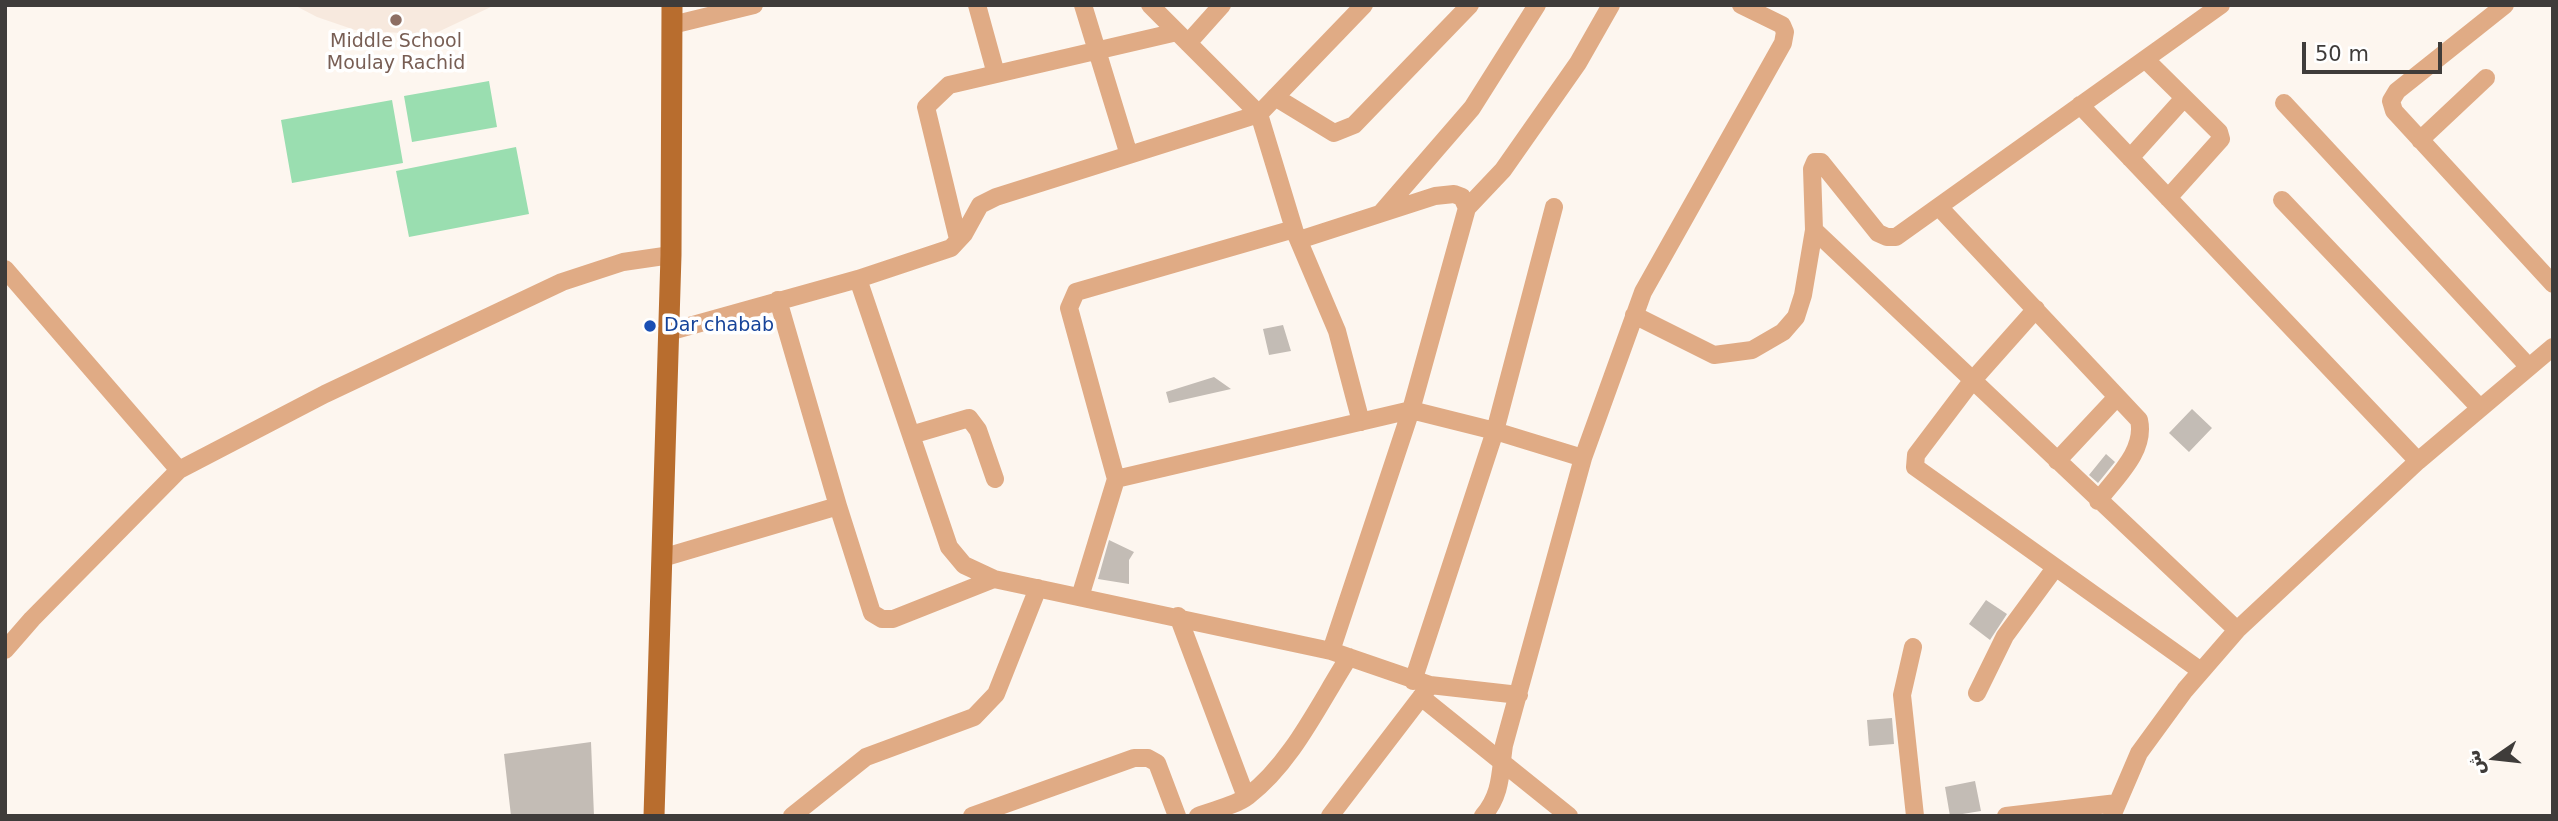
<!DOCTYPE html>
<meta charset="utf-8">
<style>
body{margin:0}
#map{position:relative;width:2558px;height:821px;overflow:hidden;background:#fdf6ef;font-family:"DejaVu Sans","Noto Sans Arabic",sans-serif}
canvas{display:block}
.frame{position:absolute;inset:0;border:7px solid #3f3c3a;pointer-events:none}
.north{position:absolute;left:2460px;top:723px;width:70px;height:70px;-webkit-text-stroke:5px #fff;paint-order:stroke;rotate:256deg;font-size:19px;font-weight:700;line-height:28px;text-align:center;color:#3f3c3a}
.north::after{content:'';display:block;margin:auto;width:24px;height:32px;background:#3f3c3a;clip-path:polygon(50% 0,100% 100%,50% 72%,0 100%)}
.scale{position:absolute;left:2302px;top:42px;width:140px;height:32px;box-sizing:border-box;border:4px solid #3f3c3a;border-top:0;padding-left:9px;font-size:21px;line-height:24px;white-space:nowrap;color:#3f3c3a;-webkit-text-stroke:5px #fff;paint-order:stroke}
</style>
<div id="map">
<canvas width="2558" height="821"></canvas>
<div class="frame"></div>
<div class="north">ش</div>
<div class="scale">50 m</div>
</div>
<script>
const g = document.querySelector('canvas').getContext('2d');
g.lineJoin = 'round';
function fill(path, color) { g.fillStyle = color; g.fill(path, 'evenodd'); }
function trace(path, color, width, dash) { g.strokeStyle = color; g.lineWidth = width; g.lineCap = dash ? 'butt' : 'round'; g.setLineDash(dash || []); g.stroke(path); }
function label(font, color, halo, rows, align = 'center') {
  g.font = font + ' "DejaVu Sans",sans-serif'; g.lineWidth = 7; g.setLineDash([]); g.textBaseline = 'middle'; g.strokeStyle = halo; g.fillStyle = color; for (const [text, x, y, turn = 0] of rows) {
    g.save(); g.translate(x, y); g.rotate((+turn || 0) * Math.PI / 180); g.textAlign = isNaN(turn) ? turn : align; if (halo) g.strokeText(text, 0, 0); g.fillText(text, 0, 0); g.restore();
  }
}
fill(new Path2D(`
 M294 5H495L438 32 416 34 355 30 317 17Z`), '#f7e9de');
fill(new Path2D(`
 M489 81 497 127 412 142 404 96Z
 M392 100 403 163 292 183 281 120Z
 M516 147 529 214 409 237 396 171Z`), '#9adeb0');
fill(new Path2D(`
 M1283 325 1291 351 1269 355 1263 329Z
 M1214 377 1231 389 1169 403 1166 392Z
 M2192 409 2212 428 2189 452 2169 433Z
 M2106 454 2115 462 2098 483 2089 475Z
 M1109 540 1134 552 1129 560V584L1098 579Z
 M1986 600 2007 614 1990 640 1969 624Z
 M1892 718 1894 744 1869 746 1867 720Z
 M591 742 594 816H511L504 754Z
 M1975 781 1981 811 1950 816 1945 787Z`), '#c3bcb5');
trace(new Path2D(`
 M977 5 996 74
 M1083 5 1129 155
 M2505 5 2397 91 2391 101 2394 111 2553 284
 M672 25 754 5
 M1188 43 1222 5
 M2145 59 2219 132 2221 139 2168 198
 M1275 97 1334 133 1354 125 1470 5
 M2284 103 2529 367
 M2080 105 2418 461
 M2420 140 2486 78
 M2130 158 2184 98
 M2282 200 2480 408
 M1939 207 2139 420C2146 451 2116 477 2098 501
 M1467 208 1503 170 1578 63 1611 5
 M1382 212 1472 108 1537 5
 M1814 230 2237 630
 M1295 232 1337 331 1361 422
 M958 239 926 107 949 85 1177 32
 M1299 240 1435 196 1454 194 1462 197 1467 208 1411 410 1331 651
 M5 269 179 470
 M858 279 949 547 964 565 994 579 1331 651 1430 685 1519 695
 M778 300 838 506
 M2036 309 1972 381 1916 455 1915 467 2201 671
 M1634 315 1714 355 1752 350 1783 332 1796 317 1803 295 1814 230 1812 169 1815 162H1821L1878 233 1887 237H1896L2221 5
 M668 332 858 279 951 248 964 234 980 205 996 197 1259 114 1364 5
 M911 435 969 418 978 430 995 479
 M2057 461 2117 397
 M1116 479 1411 410 1495 431 1583 458
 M662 558 838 506 872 613 882 619H893L994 579
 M1080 597 1116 479 1069 308 1076 292 1294 229 1259 114 1150 5
 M1178 616 1246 797
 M1913 647 1902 695 1915 816
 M5 650 32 619 179 470 325 394 562 282 623 262 671 255
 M1413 681 1495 431 1554 207
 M1977 693 2005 636 2055 568
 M1421 697 1569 816
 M792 816 866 757 974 717 996 694 1038 588
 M972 816 1134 758H1148L1157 763 1177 816
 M1198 816C1213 810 1235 806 1248 796 1292 763 1320 702 1349 657
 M1330 816 1428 688
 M1483 816C1502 794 1500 772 1504 745L1583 458 1643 292 1783 43 1785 32 1782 25 1741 5
 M2006 816 2117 803
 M2112 816 2139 753 2185 690 2237 630 2418 461 2553 347`), '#e0ab85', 18);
trace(new Path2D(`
 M654 816 671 255 672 5`), '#b86d2e', 21);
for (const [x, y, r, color] of [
 [396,20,7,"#8d6e63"],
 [650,326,7,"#1a4fb4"]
]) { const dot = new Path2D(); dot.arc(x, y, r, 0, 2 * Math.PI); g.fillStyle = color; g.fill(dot); trace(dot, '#fff', 2.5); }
label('19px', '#785e54', '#fff', [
 ["Middle School",396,42],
 ["Moulay Rachid",396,64]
]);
label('19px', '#164399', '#fff', [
 ["Dar chabab",664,326]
], 'left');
</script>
